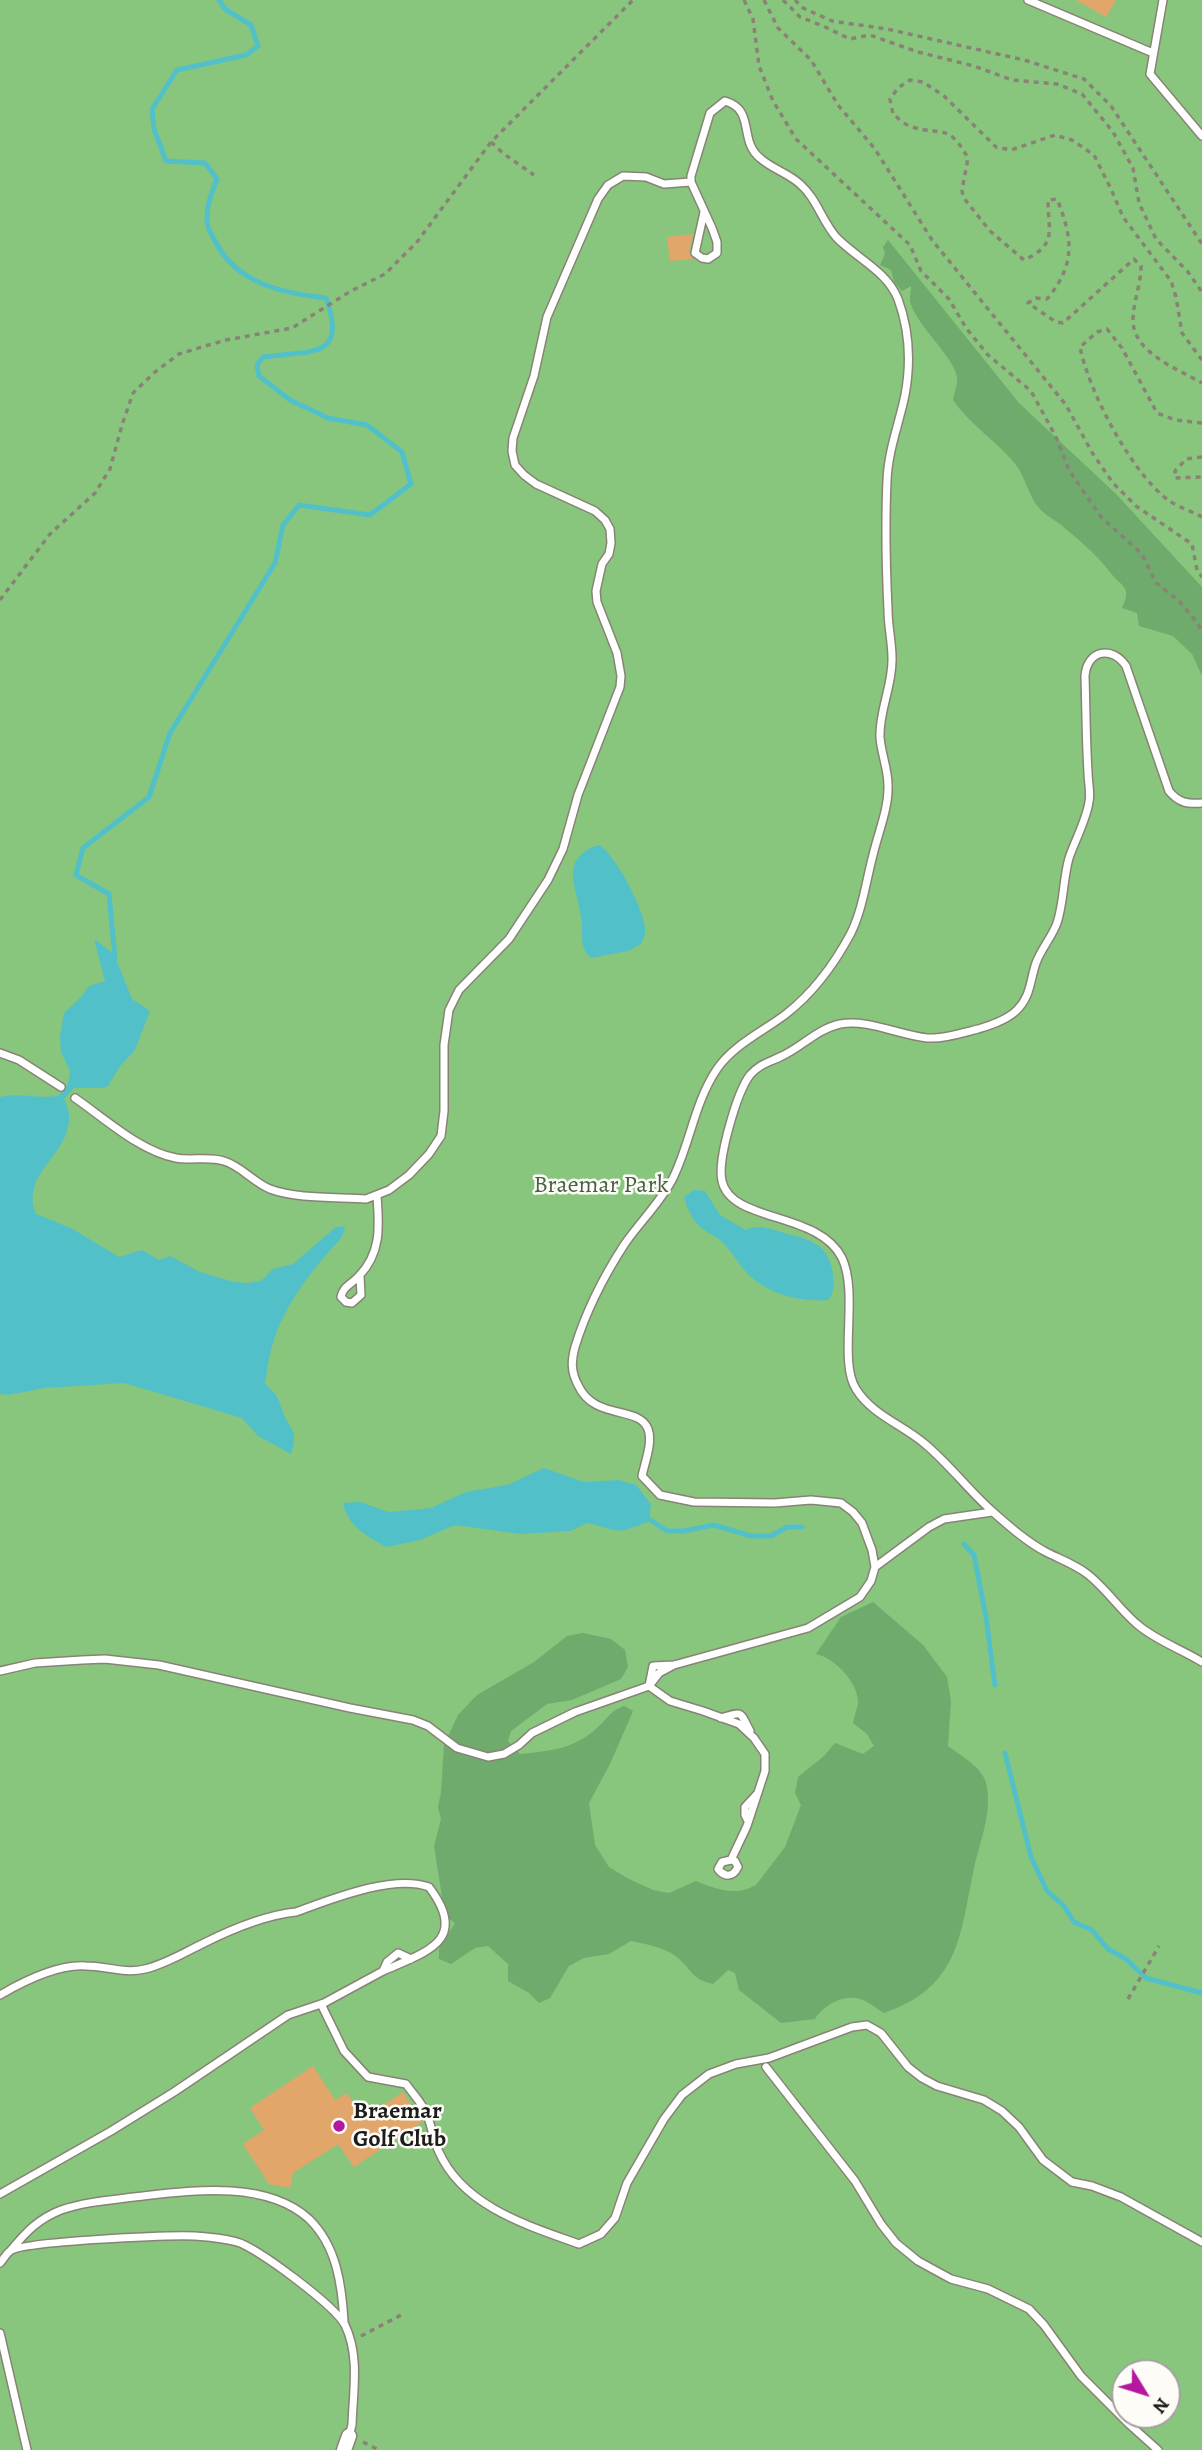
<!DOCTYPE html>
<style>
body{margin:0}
#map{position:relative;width:1202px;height:2450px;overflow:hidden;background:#f6e8d2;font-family:Alegreya,serif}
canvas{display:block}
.north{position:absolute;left:1111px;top:2359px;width:70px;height:70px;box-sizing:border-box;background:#fdfcf7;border:2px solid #a3a29f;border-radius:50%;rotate:128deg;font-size:19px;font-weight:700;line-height:28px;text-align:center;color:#1c1c1c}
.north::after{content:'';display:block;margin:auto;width:24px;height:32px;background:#b5179e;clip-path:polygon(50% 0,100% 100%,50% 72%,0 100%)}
</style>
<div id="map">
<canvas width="1202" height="2450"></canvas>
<div class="north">N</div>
</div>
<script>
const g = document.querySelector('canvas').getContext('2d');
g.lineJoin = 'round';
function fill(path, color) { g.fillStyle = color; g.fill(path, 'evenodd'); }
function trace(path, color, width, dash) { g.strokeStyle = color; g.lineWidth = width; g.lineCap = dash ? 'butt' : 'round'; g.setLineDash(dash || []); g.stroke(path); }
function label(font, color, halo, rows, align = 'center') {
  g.font = font + ' Alegreya,serif'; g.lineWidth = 5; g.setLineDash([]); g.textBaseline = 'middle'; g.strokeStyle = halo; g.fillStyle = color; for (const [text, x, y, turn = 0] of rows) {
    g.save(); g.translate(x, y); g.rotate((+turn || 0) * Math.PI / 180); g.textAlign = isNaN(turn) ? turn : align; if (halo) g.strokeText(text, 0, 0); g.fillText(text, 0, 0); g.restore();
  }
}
fill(new Path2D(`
 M0 0H1202V2450H0ZM1125 2373H1167V2415H1125Z`), '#88c67d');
fill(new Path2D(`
 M888 240 1019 403 1116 494 1202 587V676L1192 654 1173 636 1139 626 1137 613 1122 608C1133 586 1120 586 1110 572 1096 554 1078 539 1060 524 1053 519 1044 514 1039 508 1028 495 1026 478 1016 465 997 441 970 425 953 400 954 393 958 384 957 378 956 360 920 328 912 307 908 299 911 294 911 286L902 291 894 282 891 270 880 265 885 254 883 247Z
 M873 1602 923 1645 947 1677 951 1701 948 1746C960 1755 983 1768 986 1783 993 1811 980 1841 974 1868 960 1935 960 1987 884 2013 877 2009 868 2001 860 1999 843 1994 824 2005 815 2019L781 2023 739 1990 735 1973 728 1970 713 1984C691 1979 693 1971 678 1958 667 1948 646 1944 631 1941L609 1954 584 1958 569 1966 550 1998 539 2003 529 1993 508 1981V1964L488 1946 475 1948 451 1964 439 1959V1949L455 1923 445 1916 434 1846 441 1819 438 1807 441 1792 444 1745 458 1715 477 1695 534 1662 567 1636 583 1633 611 1639 625 1650 628 1667 621 1679 572 1700 547 1704 511 1731 508 1741 520 1754C550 1751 575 1749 598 1727 608 1718 611 1710 624 1706L633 1711 610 1764 589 1803 595 1845 609 1867 629 1879 653 1890 669 1893 696 1881C716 1889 736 1897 756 1885L785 1847 801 1805 795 1793 798 1777 824 1756 835 1743 863 1754 874 1746 867 1734 853 1723C854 1716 858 1708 858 1701 857 1681 834 1658 816 1654L841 1617Z`), '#6eab6c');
fill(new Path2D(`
 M599 845C615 854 644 909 645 928 646 934 643 939 641 944L628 951 591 958C578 948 584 931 581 916 577 887 558 858 599 845Z
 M94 939 114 954 132 999 150 1011 135 1050 120 1066 108 1086 103 1088H74L64 1099C66 1104 69 1110 69 1115 71 1156 20 1171 36 1214L71 1228 119 1257 142 1250 159 1260 170 1256 200 1272 234 1282 248 1283 261 1281 273 1269 293 1264 336 1227 345 1226 342 1237C314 1268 282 1306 272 1347 268 1359 267 1372 265 1384 279 1397 277 1395 283 1412 290 1432 299 1429 291 1454L258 1436 242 1418 124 1383 45 1388 8 1395 0 1394V1097C20 1092 38 1099 58 1096L68 1084 70 1071 61 1052 60 1036 64 1013 81 997 89 986 105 981Z
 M694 1190 705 1191 720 1215 746 1230C760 1223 773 1230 788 1234 813 1240 829 1246 833 1274 834 1285 834 1291 829 1300 798 1303 760 1292 741 1266 734 1257 729 1248 721 1241 715 1235 709 1234 703 1229 694 1223 686 1207 684 1197Z
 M544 1468 584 1482 618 1480 636 1485 651 1504 649 1519C641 1522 635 1526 628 1529 617 1534 599 1525 587 1523L570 1531 520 1534 455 1525 420 1540 386 1547C366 1535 348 1527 343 1503L360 1502 389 1512 431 1508 466 1492 507 1485Z`), '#52c0c9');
trace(new Path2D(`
 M115 958 109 894 76 875 83 848 149 797 170 733 275 563 283 525 299 505 370 515 411 484 402 452 367 425 328 418 290 400 259 376 257 365 263 357C308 350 349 361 326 298 282 293 237 284 215 241 212 235 207 228 207 221 206 206 212 192 217 179L205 163 166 161 154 129 152 109 177 70 246 55 258 46 251 25 225 9 219 0
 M630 1523 633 1525 649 1519 667 1531H684L714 1525 751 1536H771L787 1527H802
 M964 1544 974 1555 986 1617 995 1685
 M1005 1753 1031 1857 1047 1891 1064 1906 1074 1922 1092 1930 1108 1949 1126 1959 1146 1978 1202 1993`), '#52c0c9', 5);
fill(new Path2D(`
 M1076 0H1116L1106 17Z
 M693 234 689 252 693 259 670 261 667 237Z
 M313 2066 335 2100 347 2093 364 2118 403 2092 422 2122 354 2167 338 2144 293 2173 290 2188 269 2184 243 2144 264 2130 250 2108Z`), '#e2a66a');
const lane = new Path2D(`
 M1028 0 1153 53
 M1163 0 1150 74 1202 136
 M1202 803C1187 804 1179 803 1169 791L1126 666C1112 645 1087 650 1085 676 1086 708 1086 741 1088 772 1088 782 1091 793 1089 802 1086 821 1075 840 1069 858 1063 879 1064 902 1057 923 1052 937 1041 949 1036 963 1030 980 1031 996 1017 1010 1007 1020 992 1025 978 1029 962 1033 943 1039 927 1038 899 1035 868 1019 840 1024 817 1029 802 1047 782 1056 770 1062 759 1064 750 1075 737 1092 717 1160 722 1181 731 1223 819 1211 842 1258 859 1294 838 1361 856 1389 872 1415 903 1425 925 1444 950 1465 969 1491 993 1512 1010 1527 1027 1542 1046 1552 1060 1559 1074 1564 1086 1573 1105 1587 1119 1609 1138 1625 1157 1641 1181 1649 1202 1662
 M0 1053 19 1060 61 1087
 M75 1098C104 1118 141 1152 176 1158 192 1161 208 1156 224 1161 241 1166 253 1182 270 1189 296 1199 338 1197 366 1199L389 1190 409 1175 429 1154 441 1136 444 1111V1045L449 1010 459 990 509 939 548 880 563 849 578 795 620 687 621 676 617 653 597 602 596 591 602 564 609 554 611 543 610 529 605 520 595 511 536 484 524 475 515 465 512 451 513 438 534 376 547 317 598 199 608 185 623 176 646 177 664 184 691 182
 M360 1276 361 1295 352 1303 346 1302 341 1297C343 1286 352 1284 359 1276 382 1252 379 1225 377 1196
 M875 1567 929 1527 944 1519 992 1512
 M674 1665 659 1673 649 1686 653 1666 674 1665 808 1628 860 1597 871 1581 875 1567 872 1550 862 1523 853 1512 841 1503 811 1500 775 1503 694 1502 660 1495 642 1476C645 1462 653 1442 648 1429 639 1405 594 1421 578 1385 571 1372 571 1361 575 1347 586 1311 604 1276 624 1245 639 1223 659 1204 672 1180 690 1145 694 1103 717 1069 733 1045 764 1031 786 1014 813 993 835 963 851 933 863 908 866 881 873 855 878 833 889 808 888 785 888 769 881 753 880 737 879 710 893 685 892 658 892 642 888 626 888 610 886 567 885 524 887 481 888 451 899 424 905 395 911 363 909 329 898 299 887 271 856 258 836 237 822 221 817 199 800 184 788 173 772 169 760 158 738 140 756 110 725 101L710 113 691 176V182L712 228 717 242V253L708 259 702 258 695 253 704 212
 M0 1671 35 1663 82 1660 105 1659 159 1665 350 1708 413 1720 428 1726 457 1748 488 1757 504 1754 519 1745 532 1733 575 1712 649 1686 670 1701 703 1711 739 1724 754 1738 765 1754V1771L747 1826 731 1860 722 1862 718 1869C725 1878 733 1877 738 1867L735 1861 731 1860
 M721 1718C744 1711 739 1711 750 1731
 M748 1821 745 1815V1807L757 1794
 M0 1995C24 1981 58 1964 86 1966 106 1966 124 1974 145 1969 166 1964 185 1952 204 1943 232 1929 266 1915 296 1912 332 1899 393 1874 429 1887 470 1941 426 1952 383 1971
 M321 2004 344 2051 368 2077 406 2084C413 2094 423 2104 427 2115 432 2127 433 2140 439 2152 463 2206 526 2225 579 2244L601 2234 615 2218 627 2183 664 2119 682 2095 709 2074 736 2064 769 2058 852 2027 867 2025 881 2033 908 2067 922 2078 937 2086 984 2100 1002 2111 1019 2127 1043 2160 1072 2182 1092 2186 1121 2197 1202 2242
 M766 2067 855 2181 881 2224 896 2243 918 2261 951 2279 988 2289 1029 2309 1044 2325 1081 2376 1130 2425 1158 2450
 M0 2194 111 2131 174 2092 288 2015 324 2003 383 1971 387 1962 398 1953 411 1959
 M11 2250C26 2232 38 2219 61 2210 84 2202 110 2200 134 2197 188 2191 265 2179 309 2219 337 2246 342 2286 344 2322
 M0 2263C3 2260 6 2254 10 2251 24 2241 170 2235 195 2236 208 2237 224 2238 237 2242 258 2248 335 2306 345 2325 360 2356 353 2392 352 2425L349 2436
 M0 2333 27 2450`);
const street = new Path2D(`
 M344 2450 349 2436`);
trace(lane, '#898277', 10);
trace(street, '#898277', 17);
trace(new Path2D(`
 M744 0 753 19 759 66 773 101 796 139 910 245 921 271 949 299 966 328 988 355 1031 391 1056 437 1069 470 1101 517 1142 554 1156 583 1178 600 1196 621 1202 631
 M764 0 778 28 811 60 838 105 875 149 932 240 1066 405 1093 454 1113 483 1136 506 1192 544 1197 570 1202 577
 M783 0 800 17 823 26 850 39 870 35 918 52 974 66 1012 80 1057 84 1082 94 1113 132 1133 168 1139 203 1156 239 1188 272 1202 292
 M795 0 803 8 832 21 887 29 1024 60 1084 79 1111 106 1202 244
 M491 142 504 154 534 175
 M1202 360 1182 333 1176 297 1171 281 1123 217 1111 189 1094 155 1072 140 1055 135 1011 150 996 147 944 96 923 82 910 80 898 88 890 99 893 114C898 118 905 125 912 127 944 136 948 123 968 158L962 190 963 197 990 231 1024 260C1058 244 1048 232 1048 200L1057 199C1073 239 1076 264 1047 299L1036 298 1028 303 1056 322 1063 323 1134 259 1141 266C1141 285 1133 302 1133 320 1133 353 1178 369 1202 383
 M1202 423 1175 420 1157 413 1122 348 1107 329 1097 332 1080 347C1089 392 1131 472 1168 500 1178 507 1191 511 1202 517
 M1202 457 1186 459 1175 471V478L1202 477
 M0 600 50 534 95 493 110 469 122 425 133 393 155 372 179 354 205 346 226 340 292 328 351 291 385 274 417 242 491 142 633 0
 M1128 1999 1159 1946
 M361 2336 405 2313
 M363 2442 379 2450`), '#898277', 3.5, [5, 5]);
trace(lane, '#fff', 7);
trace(street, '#fff', 14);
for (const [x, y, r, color] of [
 [339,2126,7,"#b5179e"]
]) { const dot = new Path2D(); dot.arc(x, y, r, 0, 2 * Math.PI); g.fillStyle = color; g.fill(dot); trace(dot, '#fdfcf7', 2.5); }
label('24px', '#476043', '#fdfcf7', [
 ["Braemar Park",601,1186]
]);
label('bold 24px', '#1c1c1c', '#fdfcf7', [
 ["Braemar",353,2112],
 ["Golf Club",353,2140]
], 'left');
</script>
